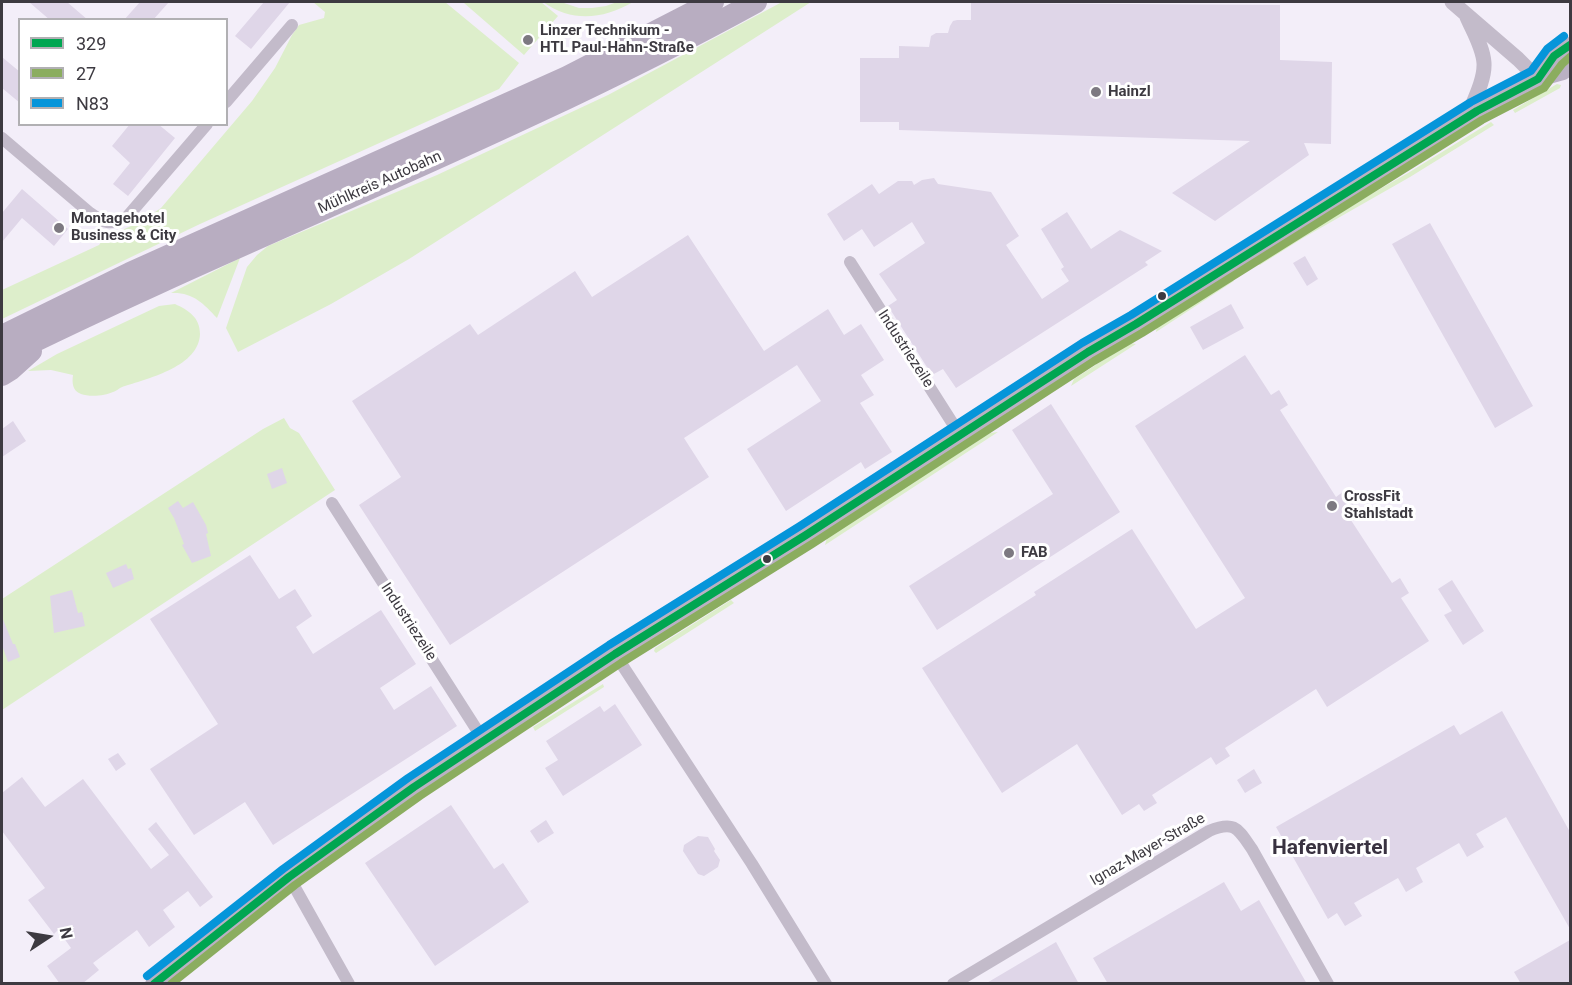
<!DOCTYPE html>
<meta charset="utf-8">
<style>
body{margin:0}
#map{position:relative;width:1572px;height:985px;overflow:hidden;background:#f3eef9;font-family:Roboto,sans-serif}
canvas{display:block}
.frame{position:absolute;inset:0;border:3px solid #3d3a41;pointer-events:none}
.legend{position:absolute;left:18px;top:18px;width:210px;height:108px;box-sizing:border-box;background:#fff;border:2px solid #b1b0b3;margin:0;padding:8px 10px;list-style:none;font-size:18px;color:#3d3a41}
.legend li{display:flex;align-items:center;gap:12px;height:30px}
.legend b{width:30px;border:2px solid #b1b0b3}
.north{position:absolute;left:18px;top:907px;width:60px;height:60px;-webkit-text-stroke:4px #fff;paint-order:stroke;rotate:78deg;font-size:16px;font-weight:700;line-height:24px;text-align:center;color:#3d3a41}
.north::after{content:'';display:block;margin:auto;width:21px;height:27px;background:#3d3a41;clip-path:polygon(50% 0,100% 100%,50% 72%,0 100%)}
</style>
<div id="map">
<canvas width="1572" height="985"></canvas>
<div class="frame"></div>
<ul class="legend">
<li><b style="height:8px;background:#00a651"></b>329</li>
<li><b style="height:8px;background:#8bad5f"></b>27</li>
<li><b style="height:8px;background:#0595da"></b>N83</li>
</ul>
<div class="north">N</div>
</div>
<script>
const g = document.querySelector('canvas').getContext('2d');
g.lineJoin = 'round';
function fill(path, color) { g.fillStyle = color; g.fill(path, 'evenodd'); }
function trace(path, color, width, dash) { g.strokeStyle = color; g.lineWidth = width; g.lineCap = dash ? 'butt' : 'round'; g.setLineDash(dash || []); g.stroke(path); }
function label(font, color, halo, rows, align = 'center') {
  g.font = font + ' Roboto,sans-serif'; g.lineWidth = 6; g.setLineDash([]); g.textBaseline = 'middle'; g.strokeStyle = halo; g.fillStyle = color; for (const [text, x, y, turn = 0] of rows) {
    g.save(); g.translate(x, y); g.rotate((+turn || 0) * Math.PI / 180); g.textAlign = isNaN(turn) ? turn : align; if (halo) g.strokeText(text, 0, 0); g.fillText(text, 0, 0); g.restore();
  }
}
fill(new Path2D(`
 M313 2H445L519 63 499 89 200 224 2 319V290L99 245 104 238 140 222 161 208 252 101 275 68 292 35 299 25 324 18 325 12Z
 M465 2H541L558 16 524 55 464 3Z
 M543 2H561L579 8H592L606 6 617 2H633C603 19 573 23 543 2Z
 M782 2H811L409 259 331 304 238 352 226 328 247 267 257 255 268 246 437 175 608 95Z
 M1557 84 1561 85 1560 88 1515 113 1513 110Z
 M1491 122 1494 125 1410 177 1303 238 1260 265 1256 263 1301 234 1408 173Z
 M240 258 217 318C203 303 193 292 171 293Z
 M1231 279 1234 281 1156 332 1157 326Z
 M175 304C188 310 200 317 200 334 199 366 150 378 125 386 120 387 117 391 113 392 105 396 89 397 81 394 72 391 72 382 73 375L51 370 28 371 57 354 159 306Z
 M1130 343 1136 344 1071 386 1074 379Z
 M284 418 290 428 299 433 335 490 2 710V599L263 429Z
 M998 432 825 545 827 538 990 433Z
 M731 600 734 603 656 653 654 651 655 648Z
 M603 684 604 687 535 731 533 727Z`), '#ddeecb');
fill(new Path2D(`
 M29 2H67L88 20H50Z
 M140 2H169L153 20H124Z
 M264 2H290L251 49 235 36Z
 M971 3 1280 5V60L1332 62 1331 144 1304 143 1309 155 1215 221 1172 193 1250 141 899 130V122H860V58H899V46L929 47 931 36 936 33H948L950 26 953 21 957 20H971Z
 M2 57 20 72V103L2 88Z
 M130 124H158L175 138 128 196 113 184 130 163 112 146Z
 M934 178 938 184 991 192 1019 236 1006 245 1042 299 1069 281 1061 269 1064 267 1041 229 1067 212 1091 249 1120 230 1162 251 1145 262 1148 265 956 388 943 369 932 375 888 306 897 300 879 274 925 243 912 222 874 247 862 229 844 241 827 214 872 184 879 194 898 181H912L914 185 922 180Z
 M22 189 68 229 54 246 22 218 2 242V213Z
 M1430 223 1533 406 1495 428 1392 244Z
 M688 235 764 351 828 309 844 335 861 324 884 360 861 375 874 395 860 403 892 452 865 469 861 462 786 511 747 449 821 401 797 365 684 438 709 477 450 645 359 505 401 477 352 401 470 324 478 335 575 271 592 297Z
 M1305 256 1318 279 1307 286 1293 263Z
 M1231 304 1244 328 1203 350 1190 327Z
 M1245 355 1271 395 1279 390 1288 405 1280 410 1336 497 1344 491 1354 506 1345 511 1392 583 1400 578 1409 593 1401 598 1429 641 1327 707 1316 689 1225 748 1230 756 1216 765 1211 757 1152 795 1157 803 1144 811 1139 804 1122 815 1077 744 1002 793 922 668 1036 595 1034 592 1132 529 1196 629 1245 598 1135 426Z
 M1051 404 1120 512 937 630 909 586 1053 494 1012 430Z
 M13 421 26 441 2 457V429Z
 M282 468 287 483 272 489 267 474Z
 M178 501 183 508 193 502 206 525 208 533 206 534 211 556 192 563 182 545 184 544 174 518 168 508Z
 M250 555 279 599 295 589 312 616 296 627 313 654 381 610 416 664 380 688 394 710 431 686 457 726 273 845 245 802 194 835 150 769 218 724 150 619Z
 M126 564 128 569 131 568 134 579 113 588 106 573Z
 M1452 580 1484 631 1463 645 1444 615 1452 611 1438 589Z
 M72 590 78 613 82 612 85 626 54 633 50 596Z
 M2 617 13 644H15L20 657 8 662 2 645Z
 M615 704 642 745 563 796 545 768 558 760 546 741 600 706 604 712Z
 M1502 711 1570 832V929L1506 817 1476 834 1484 847 1467 857 1459 843 1416 868 1423 882 1406 892 1398 878 1354 903 1362 916 1345 926 1337 913 1328 919 1276 827 1454 725 1460 735Z
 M118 753 126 764 116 771 108 759Z
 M1254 769 1262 783 1245 793 1237 780Z
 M22 777 45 807 83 779 151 869 169 855 148 829 156 822 213 897 200 907 188 891 163 910 175 927 149 947 137 930 93 963 99 970 82 984H60L47 966 71 948 58 930 54 934 28 900 45 888 2 831V793Z
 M451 805 494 869 503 863 529 902 435 966 365 863Z
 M546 820 554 833 538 843 530 831Z
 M698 836 708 837 715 849 714 851 720 860 718 867 704 876 698 874 683 851 684 845Z
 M1224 882 1241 911 1259 900 1307 984H1108L1093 958Z
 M1570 940V984H1521L1514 972Z
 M1056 942 1079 984H985Z`), '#dfd6e8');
trace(new Path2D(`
 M226 102 292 25
 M2 138 90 213C104 223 110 226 127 217L207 124
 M850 262 960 435
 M332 503 484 741
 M615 654 752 864 826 984
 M289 877 349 984
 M953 984 1209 831C1235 820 1238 829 1252 849L1328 984`), '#c3bbca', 12);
trace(new Path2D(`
 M1452 2 1518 59 1538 79
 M1467 17C1473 31 1483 47 1484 63 1485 80 1473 102 1467 118`), '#c3bbca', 15);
trace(new Path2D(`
 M1538 79 1554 56 1570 45
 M153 984 289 877 414 787 615 654 806 535 1088 352 1136 324 1477 111 1538 79 1563 72 1570 67`), '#bab1c3', 16);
trace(new Path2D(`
 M2 336 130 273 567 77 713 2
 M2 357C251 234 512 136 756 2
 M2 375 10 370 31 351`), '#b8adc1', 22);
trace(new Path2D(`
 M154 984 289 877 414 787 615 654 806 535 1088 352 1136 324 1477 111 1538 79 1554 56 1570 45`), '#00a651', 8);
trace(new Path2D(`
 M171 984 295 885 420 796 621 663 812 544 1094 361 1142 333 1482 120 1544 88 1562 64 1570 57`), '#8bad5f', 8);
trace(new Path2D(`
 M147 976 283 869 408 778 609 645 800 526 1082 343 1131 315 1471 102 1531 71 1547 49 1564 36`), '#0595da', 8);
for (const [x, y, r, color] of [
 [528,40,6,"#7d7981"],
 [1096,92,6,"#7d7981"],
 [59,228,6,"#7d7981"],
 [1162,296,5,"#3d3a41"],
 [1332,506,6,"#7d7981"],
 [1009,553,6,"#7d7981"],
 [767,559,5,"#3d3a41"]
]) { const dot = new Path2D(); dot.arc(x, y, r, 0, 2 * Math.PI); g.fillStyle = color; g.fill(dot); trace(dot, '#fff', 2); }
label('bold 15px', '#3d3a41', '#fff', [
 ["Linzer Technikum -",540,31],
 ["HTL Paul-Hahn-Straße",540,48],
 ["Hainzl",1108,92],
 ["Montagehotel",71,219],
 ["Business & City",71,236],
 ["CrossFit",1344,497],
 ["Stahlstadt",1344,514],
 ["FAB",1021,553]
], 'left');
label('15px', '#3d3a41', '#fff', [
 ["Mühlkreis Autobahn",380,183,-24],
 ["Industriezeile",905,349,57],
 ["Industriezeile",408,622,57],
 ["Ignaz-Mayer-Straße",1148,850,-30]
]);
label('bold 21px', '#393240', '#fff', [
 ["Hafenviertel",1330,849]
]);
</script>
